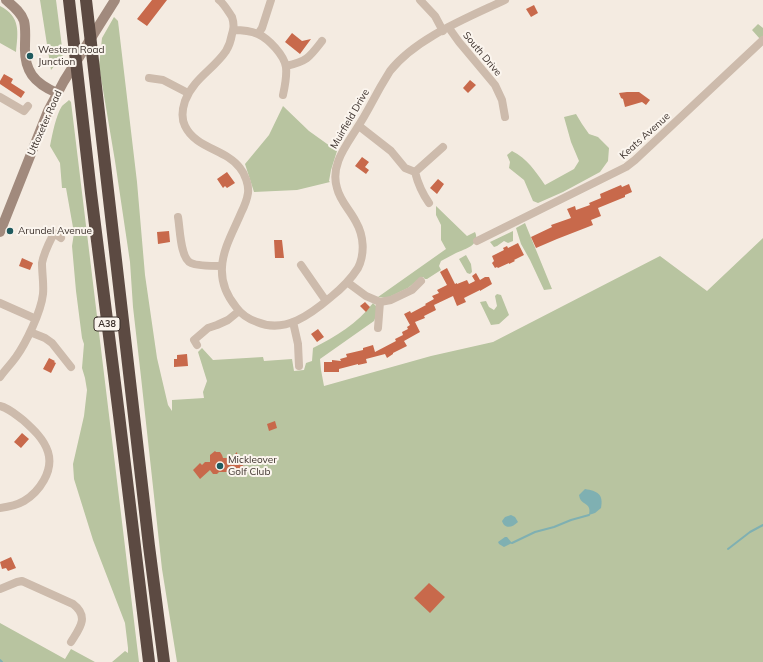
<!DOCTYPE html>
<style>
body{margin:0}
canvas{display:block;background:#f4ebe1}
</style>
<canvas width="763" height="662"></canvas>
<script>
const g = document.querySelector('canvas').getContext('2d');
g.lineJoin = 'round';
function fill(path, color) { g.fillStyle = color; g.fill(path, 'evenodd'); }
function trace(path, color, width, dash) { g.strokeStyle = color; g.lineWidth = width; g.lineCap = dash ? 'butt' : 'round'; g.setLineDash(dash || []); g.stroke(path); }
function label(font, color, halo, rows, align = 'center') {
  g.font = font + ' Mulish,sans-serif'; g.lineWidth = 4; g.setLineDash([]); g.textBaseline = 'middle'; g.strokeStyle = halo; g.fillStyle = color; for (const [text, x, y, turn = 0] of rows) {
    g.save(); g.translate(x, y); g.rotate((+turn || 0) * Math.PI / 180); g.textAlign = isNaN(turn) ? turn : align; if (halo) g.strokeText(text, 0, 0); g.fillText(text, 0, 0); g.restore();
  }
}
fill(new Path2D(`
 M40 0H56L63 55 51 70Z
 M0 6C21 17 18 32 16 52L0 43Z
 M114 17 118 21 137 182 145 275 157 358 168 405 172 411V400L204 398 203 392 207 381 198 352 202 348 213 360 263 357 264 361 292 359 294 371 304 370 306 363 312 361 313 348C335 337 358 323 373 303L376 306 377 314 374 321 320 359 321 370 324 386 431 356 493 342 660 256 707 291 763 238V662H177L162 569 141 377 133 307 130 262 115 161 99 66 102 38Z
 M758 24 763 28V36L760 39 752 30Z
 M69 100 71 102 139 662H112L125 651 128 653V648L125 623 93 540 74 479 73 464 84 416 87 390 85 378 82 368 84 344 82 338 76 291 72 246 74 233 66 188H62L60 163 50 146C52 135 56 115 62 106 64 104 67 102 69 100Z
 M283 106 309 131 337 151 331 170 329 181 330 182 297 190 254 192 245 164 269 135Z
 M576 114 582 124 589 134 598 137 609 148 608 161 600 172 563 192 538 203 533 201 524 180 509 168 510 162 507 155 512 151C527 158 536 172 545 185L574 169 579 161 571 142 564 117Z
 M436 206 467 236 475 232C481 245 465 249 456 253 451 256 446 258 441 261L439 266 441 270 427 279H425L423 277 420 278 408 288 387 298 378 297 446 249 441 240V225L436 215Z
 M525 223 552 289 544 290 530 260 521 244 516 228Z
 M513 231V241L508 243 504 241 497 246 494 247 490 242Z
 M466 255 471 264 472 272 470 274 467 273 459 259Z
 M497 294 501 295 509 315 499 324 491 325 480 302 486 301 489 307 494 310 497 306 495 296Z
 M0 623 65 659 71 649 95 662H0Z`), '#b8c4a0');
fill(new Path2D(`
 M585 489C597 491 604 494 601 508L595 513 589 515C589 513 590 511 589 508 588 503 580 504 579 495Z
 M511 515 515 517 518 522C513 527 505 530 502 521L505 517Z
 M505 537H507L512 543 504 547 499 544 498 542Z`), '#7fb0b2');
trace(new Path2D(`
 M512 543 535 532 554 527 571 520 589 515
 M728 549 750 532 763 525
 M0 660 2 662`), '#7fb0b2', 2);
fill(new Path2D(`
 M152 0H167L147 26 137 19Z
 M534 5 538 13 531 17 526 9Z
 M292 33 302 41 311 39 300 54 285 42Z
 M4 74 13 79 11 83 25 92 21 98 0 84V81Z
 M470 80 476 85 468 93 463 88Z
 M627 92H639L650 100 646 105 642 102 625 107 623 99 621 98 619 93Z
 M362 157 369 162 365 167 369 170 366 174 355 166Z
 M227 172 235 183 227 188 225 186 223 188 217 179Z
 M438 179 444 184 437 194 430 188Z
 M629 184 632 192 625 195V197L598 208 601 216 591 220 593 225 557 239 536 248 531 237 552 227 551 225 571 218 567 209 575 206 576 210 590 205 589 203 601 198 600 194 621 185 622 187Z
 M169 231 170 242 158 244 157 232Z
 M274 240H282L284 258H275Z
 M518 243 524 255 514 260 515 261 509 264V263L498 268 497 267 495 268 492 263 494 261 492 256 504 250 503 248 507 246 508 248Z
 M22 258 33 263 30 270 19 266Z
 M447 268 455 284 457 283V284L467 280 469 284 475 281 472 276 476 273 480 280 485 277H489L492 284 480 291V290L464 298 466 302 457 306 453 296 434 305 436 310 424 316 425 318 415 322 420 332 404 341 407 346 393 353V354L387 358 385 354 366 359 367 363 358 365V364L339 369V372H324V362H332V360L341 361 340 359 347 357 346 354 363 350V348L373 345 375 352 396 341 395 339 403 335 402 332 408 329 407 327 410 325 404 314 410 311 411 313 426 305 425 304 434 299 432 296 439 293 437 290 447 285 440 272Z
 M365 302 370 307 366 312 360 306Z
 M318 329 324 337 317 342 311 334Z
 M187 354 188 366 174 367V359H177V355Z
 M49 358 55 361 54 362 56 363 51 373 43 369Z
 M275 421 277 428 269 431 267 424Z
 M22 433 29 439 21 448 14 442Z
 M215 451 216 452H220L222 455 223 458H231L237 452 238 460 242 459 241 463 244 467 243 471 239 475H235L234 473H227V472H219L217 474H213L210 470 200 479 193 470 200 463 202 465 205 462H210V455Z
 M11 557 16 568 8 571 6 568 2 569 0 562Z
 M429 583 445 597 430 613 414 598Z`), '#c8694b');
trace(new Path2D(`
 M219 0C224 4 228 11 232 17 234 23 234 29 232 34 231 40 229 46 226 51 213 70 194 78 185 101 182 110 181 118 185 126 196 149 226 149 240 168 245 174 249 185 248 193 247 200 244 207 241 213 234 230 223 248 222 267 221 282 227 296 236 307 241 314 248 319 257 322 285 334 311 314 331 297 341 289 351 279 358 268 365 254 364 236 356 222 350 210 340 201 337 188 330 165 346 146 357 128 366 115 373 100 381 86 384 81 387 76 390 71 416 38 467 18 505 0
 M420 0 435 16 443 31
 M449 28 459 42 495 85 502 100 505 117
 M233 30C241 30 251 31 258 34 269 39 284 55 286 67 287 76 285 86 283 95
 M258 34 262 28 271 0
 M286 66C307 61 309 58 322 41
 M149 78 163 80 188 93
 M0 97 24 111 28 106
 M359 126 391 151 405 168 415 172 443 147
 M415 172C418 184 422 193 429 203
 M178 217C180 227 180 259 191 263 197 266 214 266 222 266
 M477 241 626 167 635 160 763 40
 M301 265 326 301
 M347 282 366 296 380 302 391 300 412 290 421 281
 M0 303 36 319
 M293 322 298 344 299 366
 M378 328 380 302
 M30 332 45 338 52 343 71 367
 M197 345 194 340 208 328 217 325 228 320 239 311
 M0 377C5 370 11 364 16 357 26 343 41 312 43 294 44 284 42 274 42 263 44 252 49 243 54 233L61 238
 M0 406C9 408 16 415 23 420 33 429 44 439 48 452 54 471 39 492 24 501 17 505 8 507 0 508
 M0 589 17 582 22 581 73 604C90 617 79 629 71 642`), '#cdbbac', 8);
trace(new Path2D(`
 M6 0C13 6 21 12 24 21 26 29 25 37 25 46 24 71 34 83 57 93
 M0 232 48 111 64 81 115 0`), '#a18a7d', 10);
trace(new Path2D(`
 M69 0 91 193 119 415 149 662
 M86 0 149 546 164 662`), '#5c4a42', 12);
for (const [x, y, r, color] of [
 [30,56,4,"#1f5a5e"],
 [10,231,4,"#1f5a5e"],
 [220,466,4,"#1f5a5e"]
]) { const dot = new Path2D(); dot.arc(x, y, r, 0, 2 * Math.PI); g.fillStyle = color; g.fill(dot); trace(dot, '#fbf5ee', 1.5); }
for (const [x, y, w] of [
 [107,324,26]
]) { const box = new Path2D(); box.roundRect(x - w / 2, y - 7, w, 14, 3); g.fillStyle = '#fbf5ee'; g.fill(box); trace(box, '#3b302b', 1); }
label('bold 9px', '#3b302b', null, [
 ["A38",107,324]
]);
label('10px', '#3b302b', '#fbf5ee', [
 ["Western Road",38,50],
 ["Junction",38,62],
 ["Arundel Avenue",18,231],
 ["Mickleover",228,460],
 ["Golf Club",228,472]
], 'left');
label('10px', '#3b302b', '#fbf5ee', [
 ["South Drive",482,54,50],
 ["Muirfield Drive",350,119,-60],
 ["Uttoxeter Road",45,123,-66],
 ["Keats Avenue",645,136,-42]
]);
</script>
